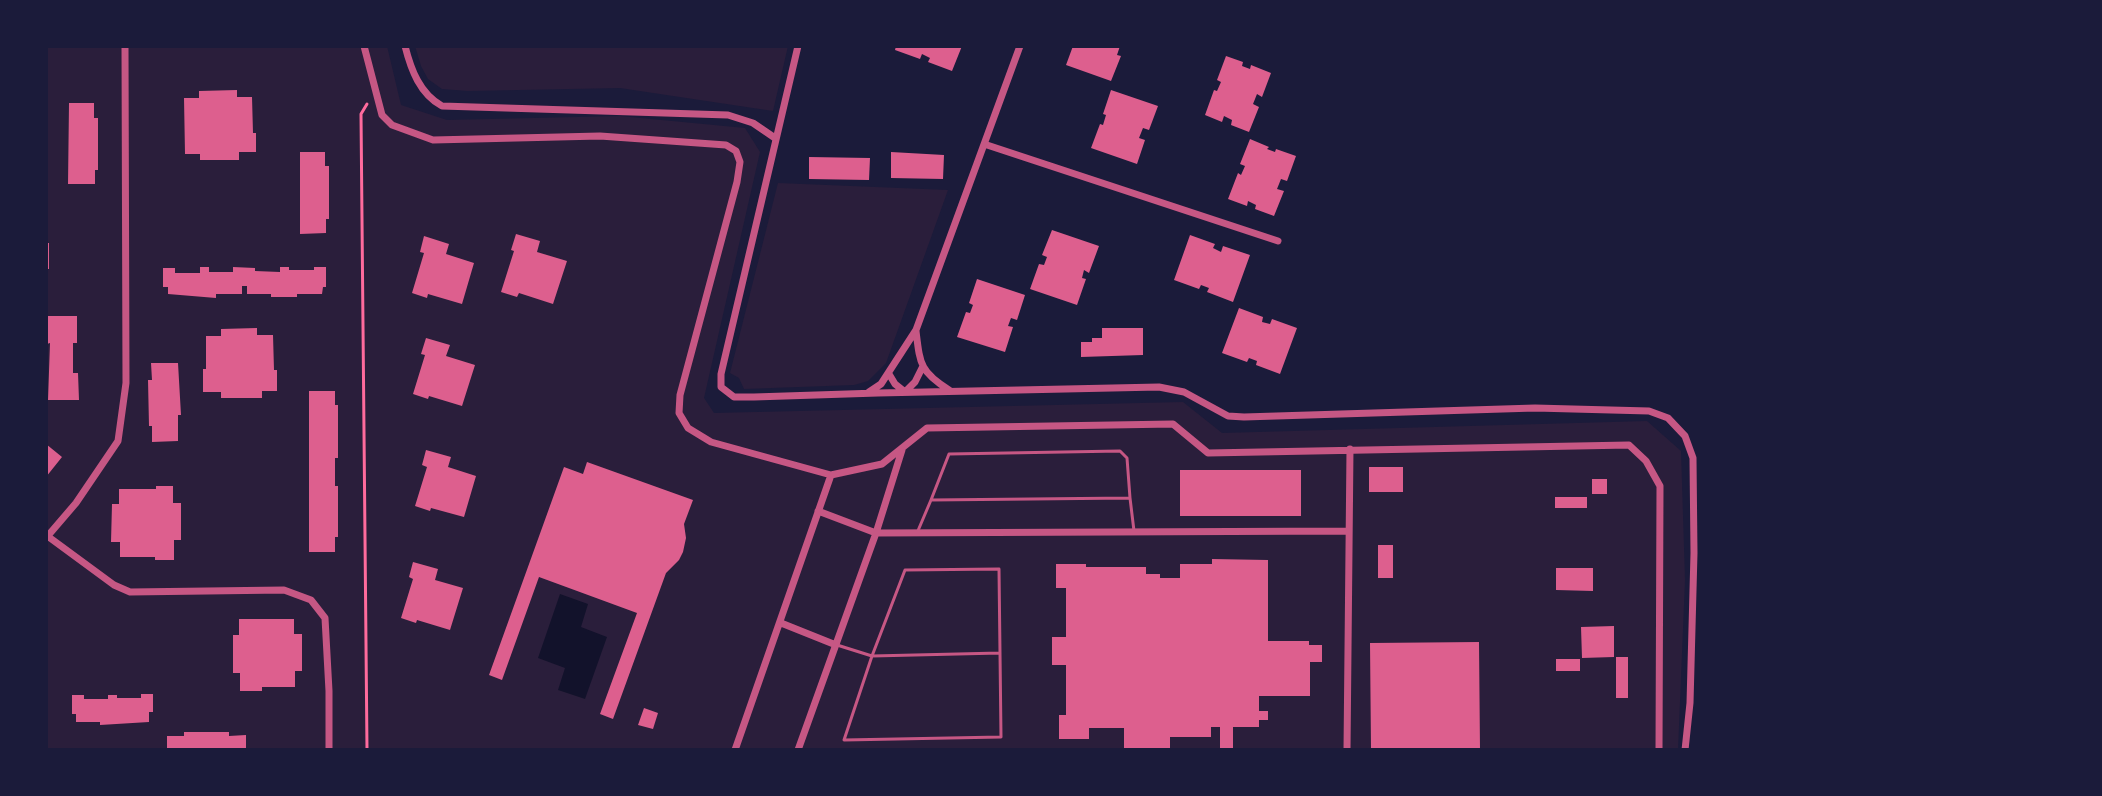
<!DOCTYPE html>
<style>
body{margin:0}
#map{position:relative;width:2102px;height:796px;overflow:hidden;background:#1b1b3a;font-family:Jost,sans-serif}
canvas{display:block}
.frame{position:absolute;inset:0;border:48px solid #1b1b3a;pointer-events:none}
</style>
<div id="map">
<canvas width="2102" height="796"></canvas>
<div class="frame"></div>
</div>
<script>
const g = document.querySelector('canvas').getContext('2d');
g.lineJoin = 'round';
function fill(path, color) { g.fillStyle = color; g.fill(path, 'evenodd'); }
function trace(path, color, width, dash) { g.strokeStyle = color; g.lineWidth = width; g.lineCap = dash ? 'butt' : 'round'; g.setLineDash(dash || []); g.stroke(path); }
fill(new Path2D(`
 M46 46H387L401 105 447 120 620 116 745 128 760 152 704 398 714 413 1183 402 1222 433 1647 421 1681 451 1685 580 1678 750H46Z
 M415 46H788L773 111 620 88 468 91 442 89 428 79 421 66Z
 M778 183 948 190 886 363 868 381 854 385 744 389 739 378 730 373Z`), '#2a1e3b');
fill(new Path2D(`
 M560 594 588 604 581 627 607 637 585 699 558 690 565 668 538 658Z`), '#12122b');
fill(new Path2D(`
 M896 46H962L952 71 928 62 930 58 922 54 920 59 895 50Z
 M1073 46H1120L1117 55 1121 56 1111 81 1066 65Z
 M1226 56 1243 62 1242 66 1250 69 1251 65 1271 73 1262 97 1257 94 1253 104 1259 107 1249 132 1231 125 1232 120 1224 116 1222 122 1205 115 1214 90 1217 91 1221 82 1217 80Z
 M237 90V97H252L253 133H256V152H239V160H200V154H185L184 98H199V91Z
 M1111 90 1158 106 1149 130 1143 128 1139 138 1145 140 1137 164 1091 148 1100 124 1103 125 1106 115 1103 114Z
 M69 103H94V118H98V170H95V184H68Z
 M1250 139 1269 147 1267 149 1275 152 1276 149 1296 156 1287 181 1281 179 1277 189 1284 191 1274 216 1255 209 1256 205 1248 201 1247 206 1228 199 1238 173 1241 175 1245 166 1240 164Z
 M300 152H325V166H329V219H326V233L300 234Z
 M891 152 944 155 943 179 891 178Z
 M809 157 870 158 869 180 809 179Z
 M1052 230 1099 246 1089 273 1084 270 1082 278 1086 279 1077 305 1030 289 1039 264 1044 265 1047 257 1042 255Z
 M516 234 540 241 537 252 567 261 553 304 519 293 517 297 501 292 514 251 511 250Z
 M1190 235 1215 244 1213 248 1221 252 1223 246 1250 255 1233 302 1207 292 1209 288 1201 285 1199 289 1174 280Z
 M424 236 449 244 446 254 474 263 462 304 428 294 427 298 412 293 424 253 420 252Z
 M46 243H49V269H46Z
 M200 267H209V272H233V267L255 268V271L280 272V267H289V270H314V267H326V287H323L322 294H297V297H271V294H247V286H242V294H216V298L168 294V287H163V268H175V273H200Z
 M977 279 1025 295 1017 320 1011 318 1008 326 1013 327 1005 352 957 337 966 312 970 313 973 305 969 303Z
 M1239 308 1263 317 1262 322 1270 324 1272 319 1297 328 1280 374 1256 365 1257 361 1249 358 1247 362 1222 353Z
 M47 316H77V343H73V373H78L79 400H48L50 343 47 344Z
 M257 328V335H273L274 370H277V391H262V398H221V392H203V369H206V336H221V329Z
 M1102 328H1143V355L1081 357V342H1092V338H1102Z
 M426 338 450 345 446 356 475 365 462 406 429 396 428 399 413 394 425 355 421 354Z
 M151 363H178L181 415H178V441L152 442V426H149L148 380H152Z
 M309 391H335V405H338V458H335V486H338V537H335V552H309Z
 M46 444 62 457 46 477Z
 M426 450 451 457 448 467 476 476 464 517 431 508 430 511 415 506 427 467 422 465Z
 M587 462 693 500 684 524 686 538 683 552 679 560 666 573 613 719 600 714 637 613 539 577 502 680 489 675 564 467 583 474Z
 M1369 467H1403V492H1369Z
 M1180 470H1301V516H1180Z
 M1592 479H1607V494H1592Z
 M156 486H173V503H181V540H174V560H155V557H120V542H111L112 504H119V489H156Z
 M1555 497H1587V508H1555Z
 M1378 545H1393V578H1378Z
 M1212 559 1268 560V641H1309V645H1322V662H1310V696H1259V711H1268V720H1259V727H1233V750H1220V727H1211V737H1170V750H1124V728H1089V739H1059V715H1066V665H1052V637H1066V588H1056V564H1086V567H1146V574H1160V578H1180V564H1212Z
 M413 562 438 569 435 580 463 588 450 630 417 620 416 623 401 618 413 579 409 577Z
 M1556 568H1593V591L1556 590Z
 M239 619H294V634H302V671H295V687H262V691H240V673H233V635H239Z
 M1614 626V657L1582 658 1581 627Z
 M1479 642 1480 750H1371L1370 643Z
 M1616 657H1628V698H1616Z
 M1556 659H1580V671H1556Z
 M141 694H153V712H149V722L100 725V722H76V714H72V695H84V699H108V695H117V698H141Z
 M644 708 658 713 653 729 638 725Z
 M184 732H229V736L246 735V750H167V736H184Z`), '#dd5f8e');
trace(new Path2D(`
 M367 750 361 114 367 104`), '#ff6b9d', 3);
trace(new Path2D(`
 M931 500 949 454 1120 451 1127 458 1130 498
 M917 533 931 500 1130 498 1134 531
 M837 645 872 656 905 570 999 569C1000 625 1000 681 1001 737L844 740 872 656 1000 653`), '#c65784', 3);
trace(new Path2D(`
 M364 46 382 115 392 125 433 140 600 136 726 145 736 151 740 162 737 182 680 395 679 413 688 428 711 442 831 475 882 464 927 428 1173 424 1208 453 1629 445 1646 461 1660 486 1659 750
 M405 46C411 70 420 94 442 106L728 115 753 123 775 138
 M798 46 721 374V387L734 397H754L878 393 1159 387 1184 392 1228 416 1244 417 1535 408 1649 411 1668 418 1685 436 1693 458 1694 553 1690 703 1685 750
 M984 144 1278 241
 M916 331C920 364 920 372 949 390
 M889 374 895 384 905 392
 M869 392 881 384 916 330 1020 46
 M905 392 915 382 922 368
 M818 511 876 533 1349 531
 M46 535 114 585 130 592 284 590 311 600 325 618 329 691V750
 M46 538 76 503 118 441 126 383 125 46
 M781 623 836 645
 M735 750 831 475
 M798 750 876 533 902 450
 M1347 750 1350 449`), '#c65784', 7);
</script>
